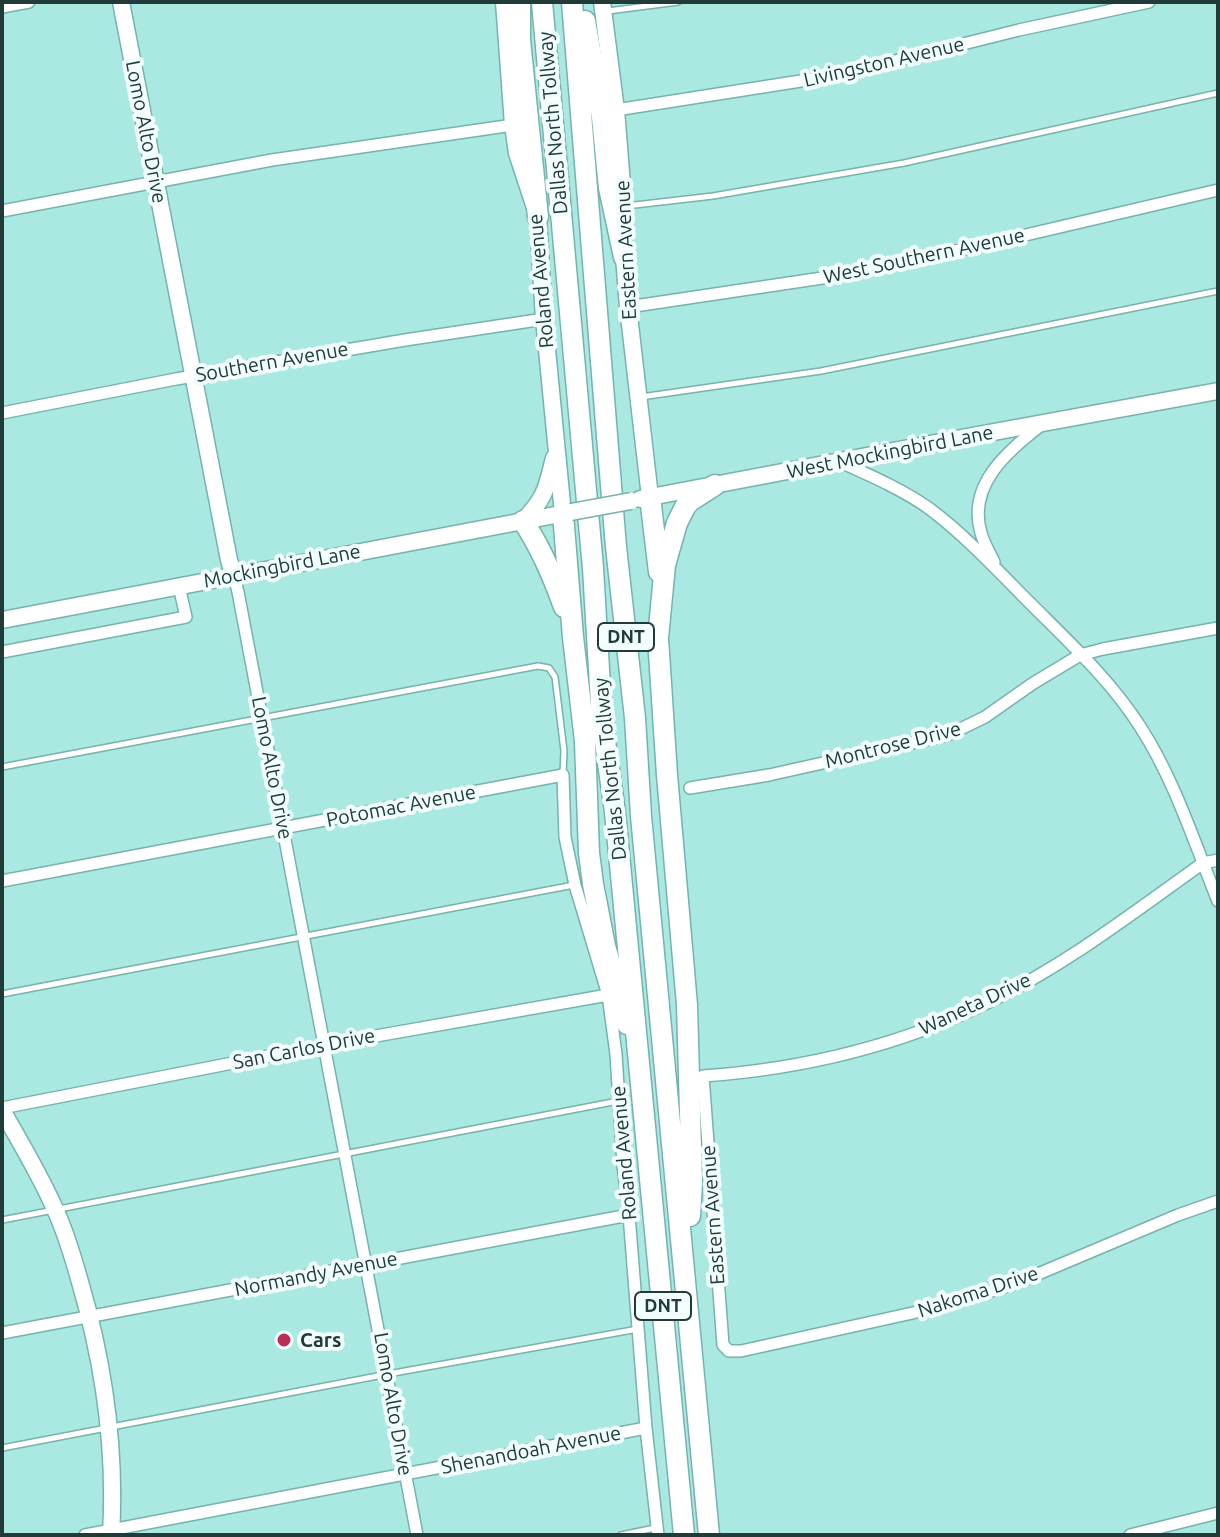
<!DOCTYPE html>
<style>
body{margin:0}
#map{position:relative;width:1220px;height:1537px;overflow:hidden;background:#a9e9e2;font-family:Ubuntu,sans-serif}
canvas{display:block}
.frame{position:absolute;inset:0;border:4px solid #213b38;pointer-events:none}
</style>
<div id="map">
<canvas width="1220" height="1537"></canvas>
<div class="frame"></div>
</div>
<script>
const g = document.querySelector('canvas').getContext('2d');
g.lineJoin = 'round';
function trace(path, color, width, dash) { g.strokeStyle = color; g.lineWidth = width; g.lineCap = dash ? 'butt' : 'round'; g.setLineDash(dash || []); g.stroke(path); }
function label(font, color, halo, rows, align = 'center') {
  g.font = font + ' Ubuntu,sans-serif'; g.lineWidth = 8; g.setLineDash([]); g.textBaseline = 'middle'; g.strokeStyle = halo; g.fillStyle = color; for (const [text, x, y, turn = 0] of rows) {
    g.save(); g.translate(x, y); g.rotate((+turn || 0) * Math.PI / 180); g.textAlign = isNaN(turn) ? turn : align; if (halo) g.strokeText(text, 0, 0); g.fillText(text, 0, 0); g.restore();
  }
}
const lane = new Path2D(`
 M608 11 678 2
 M626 206 713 196 904 163 1218 93
 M641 397 821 371 1218 291
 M2 767 538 666 549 668 555 677 564 751 563 774
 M2 994 574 885
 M2 1220 618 1101
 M2 1448 388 1374 638 1329
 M621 1535 655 1528`);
const street = new Path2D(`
 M2 7 29 2
 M616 110 839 75 1019 30 1149 2
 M2 211 272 160 513 125
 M628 307 829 277 970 248 1218 190
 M2 413 176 379 405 340 544 319
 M838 461C867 474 904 490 930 509 967 537 999 572 1032 605 1070 643 1112 682 1141 728 1175 781 1194 842 1218 901
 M994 562C990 553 984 544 981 533 967 485 1007 452 1040 426
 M234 576 238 592 417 1535
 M2 652 186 617 179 586
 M690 788 769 775 948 735 985 717 1032 684 1080 655 1103 649 1218 628
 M1218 860 1203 863C1134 912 1066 965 989 1002 899 1046 803 1069 703 1076L723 1345 729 1351H741L944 1306 1019 1282 1178 1215 1218 1201
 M2 881 563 775 565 837 575 885 608 995 616 1054 623 1165 629 1215 646 1428 658 1535
 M2 1108 325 1045 608 995
 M2 1333 629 1215
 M85 1535 646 1428
 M1130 1535 1218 1513`);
const secondary = new Path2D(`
 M121 2 229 560 234 576
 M504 2 513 125 517 153 538 217 544 319 563 514
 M602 2 616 110 622 185 624 257 628 307 650 497
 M640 499 972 436 1218 391
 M523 521C546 497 546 489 554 458
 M2 620 571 512
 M2 1110C20 1142 39 1173 54 1207 65 1230 73 1257 80 1282 104 1364 116 1450 111 1535`);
const highway = new Path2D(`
 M520 2V40L538 217
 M542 2 593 568 602 720 615 812 684 1535
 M572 2 616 547 635 718 641 816 709 1535
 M585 21 602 117 609 188 624 257
 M650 497 659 572
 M563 514 573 637 585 741 589 853 593 884 605 946 627 1024
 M523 521C541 548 553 576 564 607
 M690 1216 692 1184 687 1005 667 775 658 638 665 565 677 523 685 507 690 501 715 485`);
trace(lane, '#75b3ac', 8);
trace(street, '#75b3ac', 14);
trace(secondary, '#75b3ac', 19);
trace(highway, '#75b3ac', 23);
trace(lane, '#fff', 5);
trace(street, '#fff', 11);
trace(secondary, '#fff', 16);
trace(highway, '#fff', 20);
const secondaryBridge = new Path2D(`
 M571 512 631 501`);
trace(secondaryBridge, '#75b3ac', 19, []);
trace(secondaryBridge, '#fff', 16);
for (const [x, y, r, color] of [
 [284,1340,8,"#bb2c59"]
]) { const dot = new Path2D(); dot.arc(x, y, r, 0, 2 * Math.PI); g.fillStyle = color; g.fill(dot); trace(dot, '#f2fefd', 3); }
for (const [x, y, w] of [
 [626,637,56],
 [663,1306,56]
]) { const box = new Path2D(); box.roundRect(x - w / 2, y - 14, w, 28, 6); g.fillStyle = '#f2fefd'; g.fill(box); trace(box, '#213b38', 2); }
label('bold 18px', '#213b38', null, [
 ["DNT",626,637],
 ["DNT",663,1306]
]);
label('20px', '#213b38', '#f2fefd', [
 ["Livingston Avenue",884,62,-13],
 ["Dallas North Tollway",553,123,-95],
 ["Lomo Alto Drive",146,132,79],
 ["Eastern Avenue",626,250,-93],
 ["West Southern Avenue",924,256,-12],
 ["Roland Avenue",541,281,-95],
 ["Southern Avenue",272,362,-10],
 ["West Mockingbird Lane",890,452,-11],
 ["Mockingbird Lane",282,566,-11],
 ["Montrose Drive",893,745,-14],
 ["Lomo Alto Drive",272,768,79],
 ["Dallas North Tollway",610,769,-96],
 ["Potomac Avenue",401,806,-11],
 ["Waneta Drive",975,1004,-25],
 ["San Carlos Drive",304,1049,-11],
 ["Roland Avenue",624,1153,-95],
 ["Eastern Avenue",713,1215,-94],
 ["Normandy Avenue",316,1274,-11],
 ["Nakoma Drive",978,1292,-18],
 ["Lomo Alto Drive",393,1404,80],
 ["Shenandoah Avenue",531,1450,-11]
]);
label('bold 20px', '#213b38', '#f2fefd', [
 ["Cars",300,1340]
], 'left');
</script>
